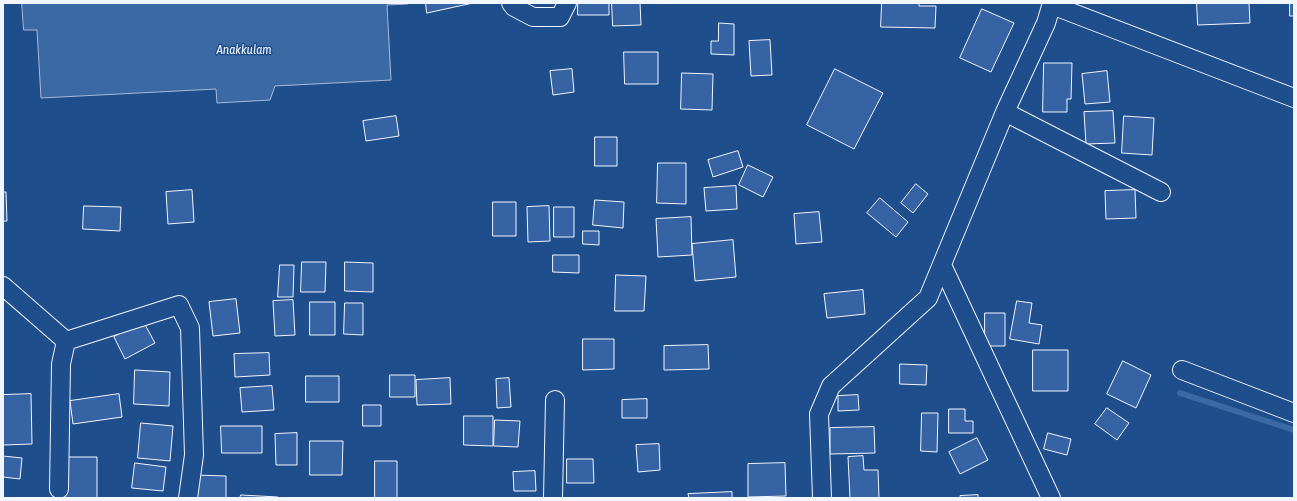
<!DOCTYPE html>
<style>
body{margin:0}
#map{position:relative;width:1297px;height:501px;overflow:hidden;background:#1f4e8c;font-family:"Asap Condensed",sans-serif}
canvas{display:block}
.frame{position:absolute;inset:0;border:4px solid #f2f6ff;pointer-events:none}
</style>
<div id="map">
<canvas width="1297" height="501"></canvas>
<div class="frame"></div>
</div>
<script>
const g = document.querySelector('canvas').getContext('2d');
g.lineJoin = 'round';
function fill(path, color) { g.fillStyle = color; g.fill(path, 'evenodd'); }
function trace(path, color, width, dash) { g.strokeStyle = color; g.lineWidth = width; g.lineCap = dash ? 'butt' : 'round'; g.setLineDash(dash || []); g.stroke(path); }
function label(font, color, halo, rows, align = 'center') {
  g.font = font + ' "Asap Condensed",sans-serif'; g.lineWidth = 3; g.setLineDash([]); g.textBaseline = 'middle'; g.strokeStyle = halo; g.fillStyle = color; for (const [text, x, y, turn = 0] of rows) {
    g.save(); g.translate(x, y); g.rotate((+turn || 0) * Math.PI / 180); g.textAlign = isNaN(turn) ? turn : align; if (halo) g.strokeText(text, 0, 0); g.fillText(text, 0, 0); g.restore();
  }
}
const water = new Path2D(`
 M22 3H408V4L387 5 391 80 275 86 270 100 217 103 216 89 41 98 37 30H24Z`);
fill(water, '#3b69a3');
trace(water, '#a8bbd7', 1);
trace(new Path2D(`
 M1180 393 1294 430`), '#3b69a3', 6);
const building = new Path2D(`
 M426 3H473L427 13Z
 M578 3H609V15H578Z
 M612 3H640L641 25 613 26Z
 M882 3H919V6H936L935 28 881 27Z
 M1197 3H1249L1250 23 1198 25Z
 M1290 3H1294V16H1290Z
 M982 9 1014 23 991 72 960 58Z
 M719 23 734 24V55L711 54V41H718Z
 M770 40 772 75 751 76 749 41Z
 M624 52H658V84H625Z
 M1044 63H1072L1071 99H1067V112H1043Z
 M572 69 574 92 553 95 550 71Z
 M835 69 883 93 854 149 807 125Z
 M1107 71 1110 102 1085 104 1082 74Z
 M682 73 713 74 712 110 681 109Z
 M1113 111 1115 143 1086 144 1084 112Z
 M396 116 399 136 366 141 363 121Z
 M1124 116 1154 118 1152 155 1122 153Z
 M595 137H617V166H595Z
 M738 151 743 167 713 177 708 160Z
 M658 163H686V204L657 203Z
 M748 165 773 177 763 197 739 185Z
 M916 184 928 194 913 213 901 203Z
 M736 186 737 209 706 211 704 188Z
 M192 190 194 222 168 224 166 192Z
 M1135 190 1136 218 1106 219 1105 191Z
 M3 192H6L7 221H3Z
 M880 198 908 222 896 237 867 213Z
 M595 200 624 202 623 228 593 225Z
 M493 202H516V236H493Z
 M84 206 121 207 120 231 83 229Z
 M549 206 550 241 528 242 527 207Z
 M554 207H574V237H554Z
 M819 212 822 242 796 244 794 214Z
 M691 217 692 255 658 257 656 219Z
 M583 231H599V245L583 244Z
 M733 240 736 277 695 281 692 244Z
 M553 255H579V273L553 272Z
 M302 262H326L325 292H301Z
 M345 262 373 263V292L345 291Z
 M280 265H294L293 297H278Z
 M616 275 646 276 644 311H615Z
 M863 290 865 314 827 318 824 294Z
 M236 299 240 333 213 336 209 302Z
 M293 300 295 335 275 336 273 301Z
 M1017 301 1032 303 1029 323 1042 325 1039 344 1010 339Z
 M310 302H335V335H310Z
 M345 303H363V335L344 334Z
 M985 313H1005V346H985Z
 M143 321 155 343 125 359 114 337Z
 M583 339H614V369L583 370Z
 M708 345 709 369 664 370V346Z
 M1033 350H1068V391H1033Z
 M269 353 270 375 235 377 234 354Z
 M1123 361 1151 375 1136 408 1107 394Z
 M900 364 927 365 926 385 900 384Z
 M135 370 170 372 169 406 134 404Z
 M390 375H415V397H390Z
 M306 376H339V402H306Z
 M450 378 451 404 417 405 416 380Z
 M509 378 511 407 497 408 496 379Z
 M272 386 274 410 242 412 240 388Z
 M31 394 32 444 3 445V395Z
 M119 394 122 417 73 424 70 401Z
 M858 395 859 410 838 411V396Z
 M647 399V418H622V400Z
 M363 405H381V426H363Z
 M1107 408 1129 423 1117 440 1095 424Z
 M949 409H965V421H973V433H949Z
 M922 413H938L937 452 921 451Z
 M464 416H493V446L464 445Z
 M495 420 520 421 518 447 494 446Z
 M141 423 173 426 170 461 138 458Z
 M221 426H262V453H222Z
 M874 427 875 453 830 454V428Z
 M297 433V465H276L275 434Z
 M1048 433 1071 439 1067 455 1044 449Z
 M977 438 988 460 960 474 949 452Z
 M310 441H343L342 475H310Z
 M659 444 660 470 638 472 636 445Z
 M3 456 22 458 20 479 3 477Z
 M863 456 864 470H878L879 498H850L848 457Z
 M62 457H97V498H63Z
 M567 459H593L594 483H567Z
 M375 461H397V498H375Z
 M135 463 166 467 163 491 132 488Z
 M785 463 786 496 748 497V464Z
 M535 471 536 491H514L513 472Z
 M195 475 226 476V498H195Z
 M732 492V498H689L688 494Z
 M241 495 278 497V498H240Z
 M978 495V498H960V496Z`);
fill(building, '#3563a3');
trace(building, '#f2f6ff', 1);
const minor = new Path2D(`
 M511 3 514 7 533 17H560L567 3
 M1052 5 1294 98
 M1005 112 1161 192
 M942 265 1051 498
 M3 286 66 341
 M66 341 179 305 190 328 194 455 188 498
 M1182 370 1294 413
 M59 489 61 364 66 341
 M553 498 555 400
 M822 498 819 414 831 386 928 298 1005 112 1046 23 1052 3`);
trace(minor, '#f2f6ff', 20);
trace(minor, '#1f4e8c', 18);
label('italic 13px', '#f2f6ff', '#1f4e8c', [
 ["Anakkulam",244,50]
]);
</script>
